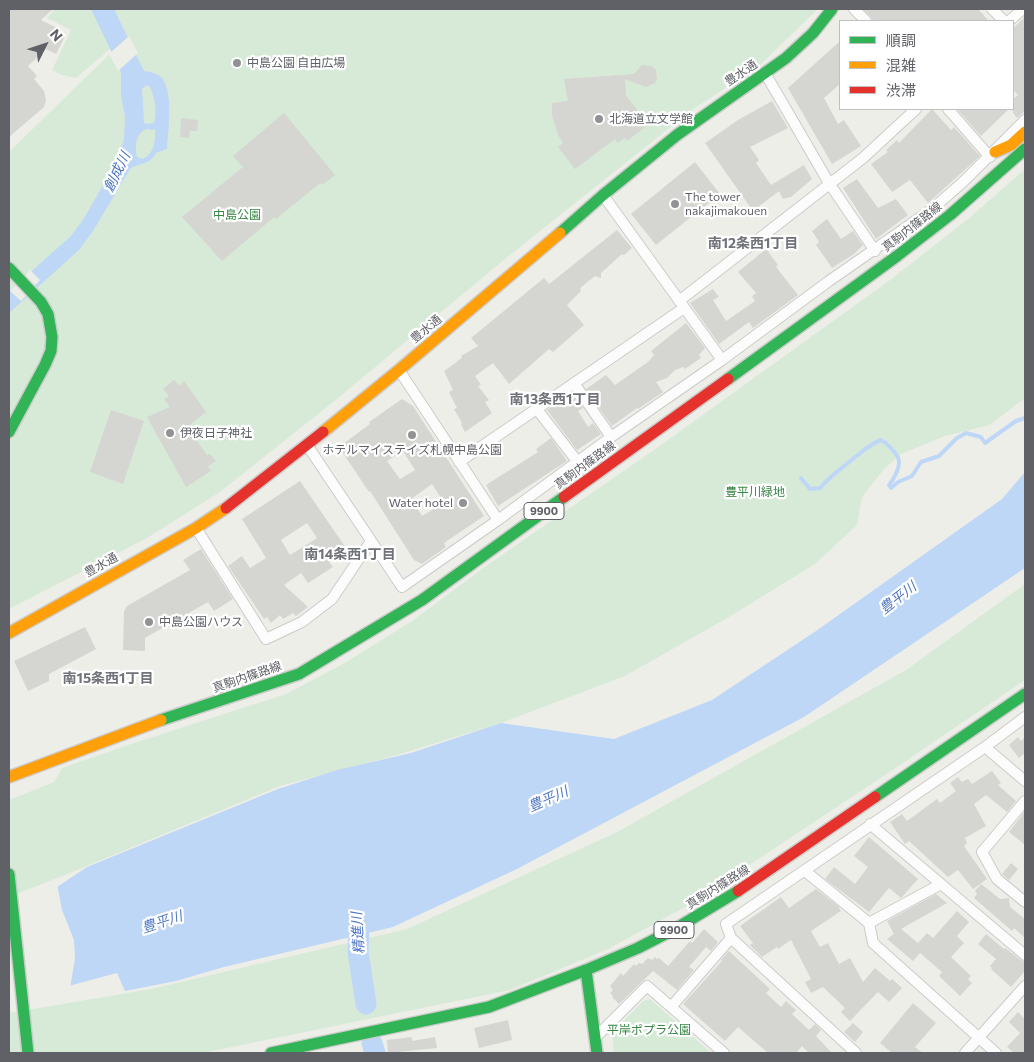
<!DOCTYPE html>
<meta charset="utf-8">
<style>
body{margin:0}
#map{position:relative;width:1034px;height:1062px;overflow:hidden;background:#eeeee9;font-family:Commissioner,"Noto Sans JP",sans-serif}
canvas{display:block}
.frame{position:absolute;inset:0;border:10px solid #5f6167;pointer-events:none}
.legend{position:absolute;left:839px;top:20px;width:175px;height:90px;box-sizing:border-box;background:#fff;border:1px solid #bfc0c2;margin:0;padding:6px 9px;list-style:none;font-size:15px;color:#5f6167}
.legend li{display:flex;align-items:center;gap:10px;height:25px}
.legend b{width:25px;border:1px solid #bfc0c2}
.north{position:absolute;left:20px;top:20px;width:50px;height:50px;-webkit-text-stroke:4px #fff;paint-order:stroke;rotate:49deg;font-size:14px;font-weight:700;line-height:20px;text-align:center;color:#5f6167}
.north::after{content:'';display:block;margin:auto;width:18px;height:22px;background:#5f6167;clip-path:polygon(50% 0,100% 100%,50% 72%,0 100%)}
</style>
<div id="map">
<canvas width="1034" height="1062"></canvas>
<div class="frame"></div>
<ul class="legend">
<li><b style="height:6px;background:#30b455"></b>順調</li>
<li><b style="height:6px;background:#ff9f0a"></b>混雑</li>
<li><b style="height:6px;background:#e5322d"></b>渋滞</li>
</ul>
<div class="north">N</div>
</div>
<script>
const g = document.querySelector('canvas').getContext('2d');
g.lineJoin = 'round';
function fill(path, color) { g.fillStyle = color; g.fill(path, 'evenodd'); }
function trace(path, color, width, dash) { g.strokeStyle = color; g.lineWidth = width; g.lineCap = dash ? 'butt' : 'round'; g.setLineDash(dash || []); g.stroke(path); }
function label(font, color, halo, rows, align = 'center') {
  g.font = font + ' Commissioner,"Noto Sans JP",sans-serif'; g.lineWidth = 4.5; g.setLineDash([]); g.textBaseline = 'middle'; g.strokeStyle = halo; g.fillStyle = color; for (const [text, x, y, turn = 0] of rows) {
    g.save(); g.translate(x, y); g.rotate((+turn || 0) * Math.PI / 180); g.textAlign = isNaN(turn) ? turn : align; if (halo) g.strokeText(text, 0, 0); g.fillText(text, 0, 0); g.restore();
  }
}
fill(new Path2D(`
 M55 9H818L758 67 692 110 505 259 337 399 220 492 147 538 9 609V152L124 40 110 49 76 78 62 75 52 70 71 30 47 18Z
 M1025 169V398L990 425 945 436 901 454 885 468 862 497 857 525 815 564 729 617 625 676 501 723 397 755 280 786 65 875 9 897V800L54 782 62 768 134 743 286 694 343 664 412 621 486 566 654 450 890 280 968 219Z
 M1025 584V680L894 769 689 905 606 950 510 990 203 1053H9V1013L151 989 407 929 617 832 906 670Z
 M650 999 709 1051 710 1053H614L612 1033 643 1001Z`), '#d7ead8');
fill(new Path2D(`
 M91 9H114L144 71C150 72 157 73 162 78 174 94 168 130 167 149L156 153C150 165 141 162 130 169L93 231 79 250 9 313V291L70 237 83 220 117 161 124 139 125 116 121 96V72ZM147 85 150 87C155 98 157 111 154 123L145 124 144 121 142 89ZM146 129 155 130C156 141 153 156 142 159L137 157C135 145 135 135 146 129Z
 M1025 472V568L804 717 517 869 393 927 224 967 176 981 125 991 117 973 9 1002V919L87 867 278 789 337 770 411 753 501 723 614 739 712 700 816 631 1002 499Z`), '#bfd7f7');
fill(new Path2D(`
 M129 36 138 53 118 71 109 54Z
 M30 270 40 280 21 301 10 291Z
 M57 884 62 910 74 940 75 958 70 989 9 1005V916Z`), '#eeeee9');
trace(new Path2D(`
 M801 478 810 489 820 488C830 476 842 468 854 458 863 451 870 444 881 440 887 443 899 455 899 462 899 470 893 480 889 485L891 488 898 482 912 476 921 462 939 456 957 438 966 433 981 437 985 443 1016 421 1025 418`), '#bfd7f7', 4);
trace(new Path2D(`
 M357 907 359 929 358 952 366 1004
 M372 1043 375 1053`), '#bfd7f7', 21);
fill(new Path2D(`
 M9 9H53L41 20 59 29 57 34 64 38 56 54 46 49 28 66 37 76 34 79 44 91 46 100 44 107 9 137Z
 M863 9H978L989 21H873L871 17Z
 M1025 17V111L1017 118 1013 113V99L1018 95 1013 90V28Z
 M840 41V84L824 98 838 124 844 120 861 146 832 164 788 88Z
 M642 65 651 66 656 70 657 79 655 83 646 87 625 79 626 96 649 124 627 141 625 138 618 143 615 139 575 169 558 147 563 143 558 135 552 115V103L568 101 564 79 634 74Z
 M772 101 788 128 750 147 759 160 756 163 771 185 804 165 812 179 791 197 783 199 779 191 753 211 705 143 738 120Z
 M932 109 951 130 954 127 980 156 928 203 910 180 892 192 871 164 888 152 886 150 897 140 899 143Z
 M957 109H1009L981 136Z
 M284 113 335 175 322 185 320 183 276 219 274 217 222 261 182 217 243 167 233 156Z
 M181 118 198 120 197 131H190L189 138 180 137Z
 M695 162 720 194 656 245 631 214Z
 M857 179 878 208 896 199 908 215 876 239 843 188Z
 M827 219 841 239 853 231 863 245 854 254 832 268 816 245 819 242 812 231Z
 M617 230 632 248 624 255 622 254 601 273V278L595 276 580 288 581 291 567 305 584 325 553 352 549 349 509 384 493 363 475 376 481 385 478 386 489 400 485 402 492 413 465 432 461 424 462 423 454 409 457 408 449 392 453 390 444 371 457 362V361L462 358 461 356 478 346 471 338 544 278 549 284Z
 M766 249 778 265 776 267 798 295 753 328 749 322 719 344 690 303 713 289 719 297 713 300 726 321 755 301 752 296 756 293 738 272Z
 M686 323 705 348 699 355 701 358 685 369 683 367 675 370 667 378 656 382 663 392 638 409 637 408 612 426 586 389 606 375 615 385 648 362 654 355 651 351Z
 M174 380 180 386 184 381 206 412 187 427 207 455 210 454 216 461 208 466 211 471 186 487 147 417 170 407 164 399 169 396 163 389Z
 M570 395 573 399 575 397 583 408 578 411 588 427 593 423 601 434 577 450 547 410Z
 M402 399 413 406 484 516 444 543 446 547 422 564 414 560 370 491 369 492 339 447 370 424 369 422ZM403 451 415 470 400 479 387 461ZM432 484 444 503 422 516 411 499Z
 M111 410 144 421 123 484 90 472Z
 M551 438 567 461 498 506 486 485 538 452 536 449Z
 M300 481 346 548 329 562 333 567 308 583 301 573 284 585 308 607 296 616 293 613 283 619 280 615 271 623 267 617 264 619 228 566 242 556 250 568 266 558 242 519ZM307 523 317 538 290 555 281 540Z
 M201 549 233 599 214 611 208 602 145 638V651L123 650 124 611 127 606 190 570 183 560Z
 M85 627 96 649 49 674V681L28 691 14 661Z
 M1018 737 1021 741 1025 737V753L1019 758 1009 745Z
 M992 771 1001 783 998 785 1016 801 1007 812 986 795 974 804 986 826 965 838 967 843 964 846 987 879 973 889 958 870 948 877 909 841 905 844 890 822 902 814 907 821 937 799 940 803 956 791 950 783 958 777 962 782 968 779 972 784Z
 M1025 811V845L1009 832Z
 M869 837 918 879 901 898 889 888 869 912 825 879 834 867 855 884 868 867 854 856Z
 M1011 863 1018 869 1009 880 1002 874Z
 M981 884 1000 899 1009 898 1010 907 1025 919V938L1014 928 1012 931 974 898 977 894 975 891Z
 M816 889 838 906 841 911 811 931 820 947 828 943 839 964 850 958 863 982 875 968 890 981 892 979 902 988 889 1002 878 992 850 1021 841 1012 845 1008 823 987 811 993 805 982 811 979 791 940 778 949 777 947 762 957 750 945 753 943 740 926 781 897 789 908Z
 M936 894 947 903 901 929 918 943 927 933 933 938 957 911 969 922 957 936 964 943 951 957 971 976 968 979 972 983 960 996 939 976 942 972 920 953 913 961 887 939 894 934 887 921Z
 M704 929 718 942 711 951 706 947 689 967 694 970 677 990 653 971 619 1004 612 997 613 996 610 993 613 990 610 986 621 973 623 976 634 964 636 966 639 963 642 964 648 958 652 960 655 957 657 959 659 958 668 966 690 941 692 943Z
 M986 934 1004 949 1005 948 1021 960 1025 962V971L1011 987 991 969 992 968 990 966 996 959 978 944Z
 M729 951 770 989 766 993 781 1007 786 1001 796 1010 792 1014 809 1030 815 1024 821 1030 816 1036 832 1053H809L802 1046 796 1053H768L738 1027 725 1041 683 1004 722 961 721 960Z
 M913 1003 936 1023 915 1047 923 1053H892L880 1043Z
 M1018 1012 1025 1019V1053H1014L1007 1047 1020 1033 1009 1022Z
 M508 1020 512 1040 479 1048 474 1028Z
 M853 1023 863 1032 855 1042 844 1032Z
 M412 1037V1041L435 1037 437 1048 388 1053 387 1040Z`), '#d5d5d2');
const street = new Path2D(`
 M854 9 866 21
 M992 9 1004 21
 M1009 21 1023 9
 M765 73 829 183 875 251
 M948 109 990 157
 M603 195 722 360
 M679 301 863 158 916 109
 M399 370 498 520
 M574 383 611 437
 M536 408 577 461
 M307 445 402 587 498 520 611 437 722 360 829 281 931 210 963 182 1025 120
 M459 462 684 308
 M196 528 266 639 302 622 332 599 371 541
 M985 747 1025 781
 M1025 801 982 852 997 879 1025 902
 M870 824 1025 955
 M805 871 869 923 873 943 996 1053
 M869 923 941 884
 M671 1007 731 938
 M595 1038 647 986 724 1053
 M856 1053 731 938 726 924 985 747 1025 717
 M965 1053 1025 986`);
const fast = new Path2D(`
 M560 233 603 195 677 135 786 58 813 33 832 9
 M9 268 41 302 48 314 52 337 51 351 45 365 9 432
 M728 379 897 256 950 215 1025 149
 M161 720 299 674 422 600 564 497
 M875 797 1025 694
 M9 874 28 1053
 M586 970 597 1053
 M271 1053 489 1007 586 970 638 948 675 929 738 891`);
const slow = new Path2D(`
 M995 152 1011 145 1025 132
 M323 432 399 370 560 233
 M9 633 196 528 226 508
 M9 777 161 720`);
const jam = new Path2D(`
 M564 497 728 379
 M226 508 323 432
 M738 891 875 797`);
trace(street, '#cbcbcb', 12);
trace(fast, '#cbcbca', 14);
trace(slow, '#cbcbca', 14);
trace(jam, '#cbcbca', 14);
trace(street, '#fcfcfc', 10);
trace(fast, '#30b455', 11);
trace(slow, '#ff9f0a', 11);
trace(jam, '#e5322d', 11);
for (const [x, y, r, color] of [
 [237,63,5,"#919294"],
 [599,119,5,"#919294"],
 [675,204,5,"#919294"],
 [170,433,5,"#919294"],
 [412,435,5,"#919294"],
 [463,503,5,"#919294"],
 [149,622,5,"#919294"]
]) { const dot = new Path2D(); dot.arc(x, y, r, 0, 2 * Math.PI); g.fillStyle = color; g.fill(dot); trace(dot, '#fff', 2); }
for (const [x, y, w] of [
 [544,511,40],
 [674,930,40]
]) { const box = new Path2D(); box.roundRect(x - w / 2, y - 8.5, w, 17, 4); g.fillStyle = '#fff'; g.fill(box); trace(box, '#5f6167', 1); }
label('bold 11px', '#5f6167', null, [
 ["9900",544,511],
 ["9900",674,930]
]);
label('12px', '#5f6167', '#fff', [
 ["中島公園 自由広場",247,63],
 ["北海道立文学館",609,119],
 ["The tower",685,197],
 ["nakajimakouen",685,211],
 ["伊夜日子神社",180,433],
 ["ホテルマイステイズ札幌中島公園",412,450,"center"],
 ["Water hotel",453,503,"right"],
 ["中島公園ハウス",159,622]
], 'left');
label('12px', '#5f6167', '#fff', [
 ["豊水通",741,73,-34],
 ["真駒内篠路線",912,227,-38],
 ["豊水通",426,329,-40],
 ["真駒内篠路線",585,465,-36],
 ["豊水通",101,565,-29],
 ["真駒内篠路線",247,677,-19],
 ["真駒内篠路線",718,887,-32]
]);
label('12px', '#388546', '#fff', [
 ["中島公園",237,215],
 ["豊平川緑地",755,492],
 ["平岸ポプラ公園",649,1030]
]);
label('italic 14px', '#4c75c2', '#fff', [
 ["創成川",117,172,-64],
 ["豊平川",898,598,-38],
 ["豊平川",548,799,-24],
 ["豊平川",162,922,-18],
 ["精進川",358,933,-94]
]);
label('bold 14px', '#707379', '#fff', [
 ["南12条西1丁目",753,243],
 ["南13条西1丁目",555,399],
 ["南14条西1丁目",350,554],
 ["南15条西1丁目",108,678]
]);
</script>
